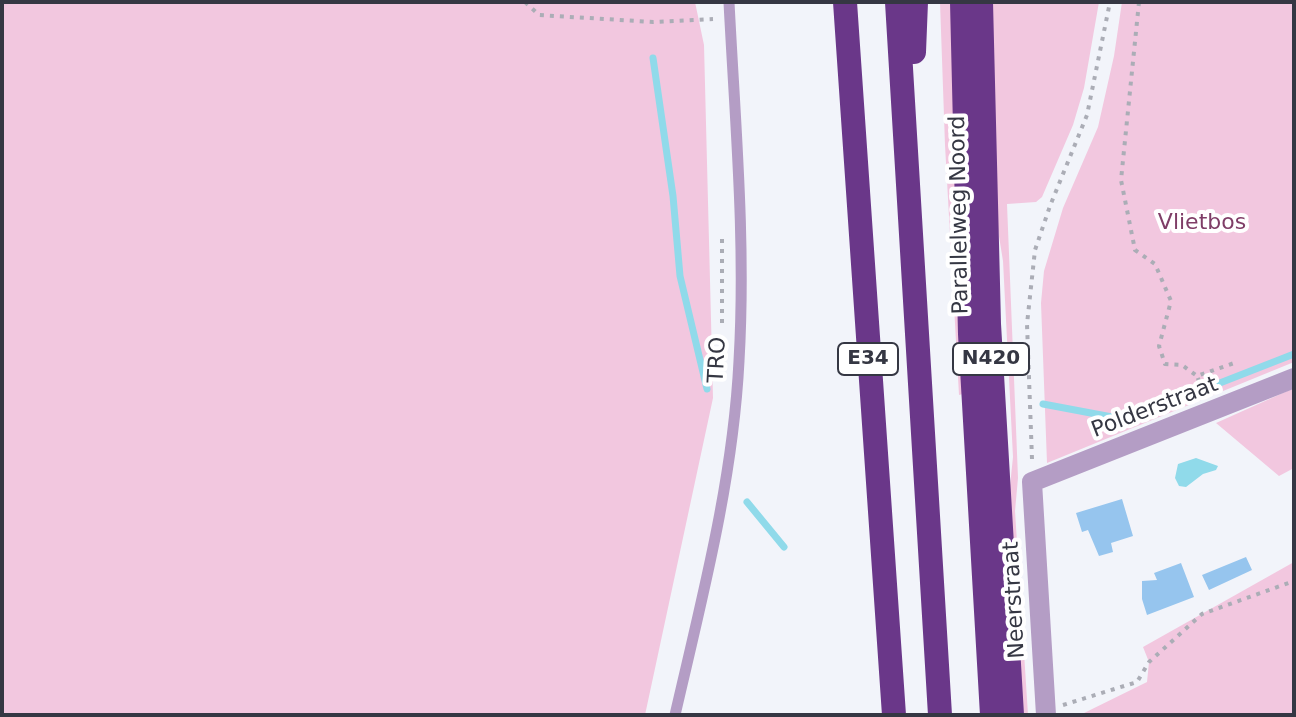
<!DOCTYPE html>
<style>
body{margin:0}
#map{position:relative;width:1296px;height:717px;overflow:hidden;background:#f2f4fa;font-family:"DejaVu Sans",sans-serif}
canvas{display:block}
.frame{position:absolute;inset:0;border:4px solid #353743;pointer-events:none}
</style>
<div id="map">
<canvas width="1296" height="717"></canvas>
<div class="frame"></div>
</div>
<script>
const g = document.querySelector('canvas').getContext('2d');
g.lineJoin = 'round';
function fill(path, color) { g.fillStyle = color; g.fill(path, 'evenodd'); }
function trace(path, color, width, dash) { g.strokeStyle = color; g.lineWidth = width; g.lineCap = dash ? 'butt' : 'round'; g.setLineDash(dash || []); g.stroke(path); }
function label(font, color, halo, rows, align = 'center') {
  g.font = font + ' "DejaVu Sans",sans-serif'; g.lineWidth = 8; g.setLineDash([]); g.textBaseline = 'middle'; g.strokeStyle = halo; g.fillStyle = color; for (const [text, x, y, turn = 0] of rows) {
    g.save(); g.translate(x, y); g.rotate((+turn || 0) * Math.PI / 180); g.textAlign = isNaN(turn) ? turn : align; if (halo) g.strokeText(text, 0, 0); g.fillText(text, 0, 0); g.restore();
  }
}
fill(new Path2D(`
 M2 2H695L704 45 713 398 645 715H2Z
 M940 2H953L963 394 959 395 945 145Z
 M991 2H1099L1084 88 1073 125 1042 197 1036 202 1007 204 1018 478 1015 511 1028 715H1020L1008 505 1013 457 1003 261 996 218Z
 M1122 2H1294V362L1047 463 1041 303 1044 271 1063 208 1098 127 1114 56Z
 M1294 388V468L1279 476 1216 423Z
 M1294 562V715H1080L1147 682 1149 662 1143 647Z`), '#f2c7df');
fill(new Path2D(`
 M1196 458 1218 466 1216 470 1203 474 1186 487 1179 486 1175 478 1178 464Z`), '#90daea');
trace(new Path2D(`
 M653 58 673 196 680 276 707 389
 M1043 404 1112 417 1138 415 1294 354
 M747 502 784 547`), '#90daea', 7);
fill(new Path2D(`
 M1122 499 1133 536 1111 543 1113 552 1099 556 1088 530 1082 532 1076 513Z
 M1246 557 1252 570 1209 590 1202 575Z
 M1181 563 1194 597 1147 615 1142 599V581L1157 580 1154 573Z`), '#96c5ee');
trace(new Path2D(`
 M525 2 539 15 653 22 713 19
 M1139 2 1121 180 1135 250 1155 264 1171 301 1159 346 1165 364 1182 365 1197 376
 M722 323V236
 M1203 391 1197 376 1237 362
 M1032 459 1027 324 1035 250 1050 206 1087 115 1110 2
 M1063 705 1137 682 1149 662 1202 614 1294 581`), '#abadb6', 4, [4, 6]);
trace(new Path2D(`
 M675 715C702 598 733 481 739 361 746 241 735 122 729 2`), '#b49dc5', 11);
trace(new Path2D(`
 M1046 715 1032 482 1294 378`), '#b49dc5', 20);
trace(new Path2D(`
 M845 2 894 715
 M897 2 940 715
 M962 2 970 334 992 715
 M981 2 989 324 1012 715
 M914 52 916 2`), '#6a3789', 24);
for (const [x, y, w] of [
 [868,359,60],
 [991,359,76]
]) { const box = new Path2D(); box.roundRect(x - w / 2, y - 16, w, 32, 6); g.fillStyle = '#fff'; g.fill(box); trace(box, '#353743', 2); }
label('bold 20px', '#353743', null, [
 ["E34",868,359],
 ["N420",991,359]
]);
label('22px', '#353743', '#fff', [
 ["Parallelweg Noord",960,215,-91],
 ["TRO",718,360,-87],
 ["Polderstraat",1155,408,-21],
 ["Neerstraat",1015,600,-93]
]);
label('22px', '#7f3d67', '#fff', [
 ["Vlietbos",1202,223]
]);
</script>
